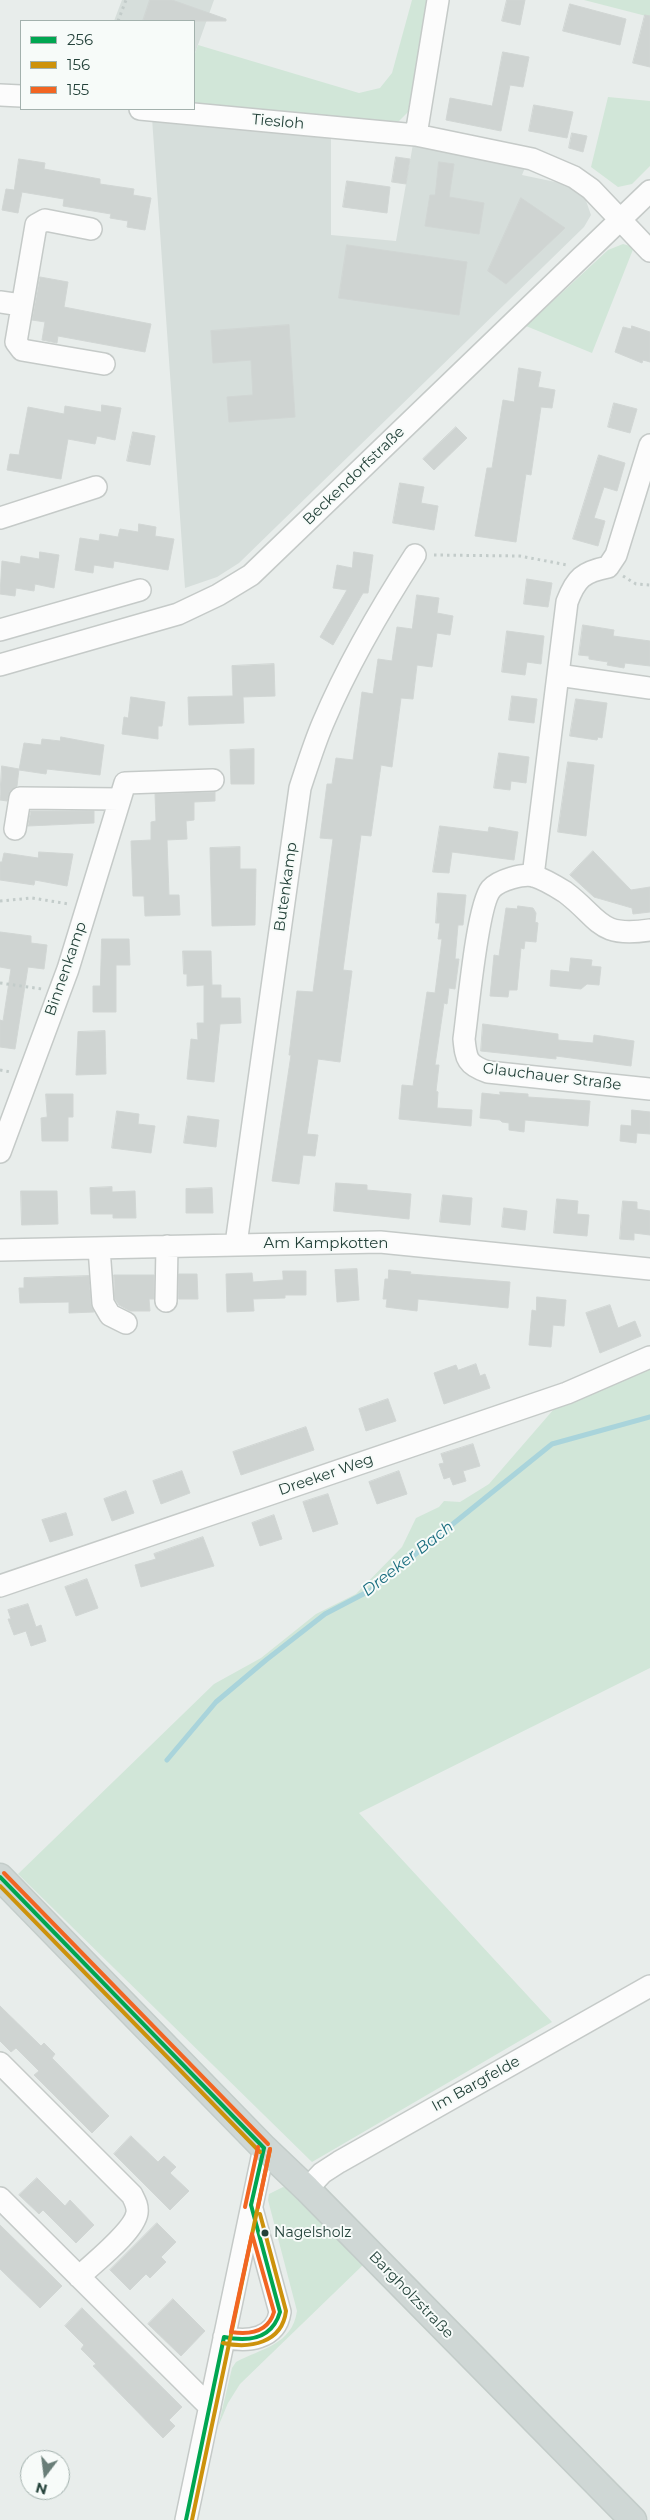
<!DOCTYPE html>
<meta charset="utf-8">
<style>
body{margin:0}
#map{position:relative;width:650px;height:2520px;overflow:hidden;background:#e8edeb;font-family:Montserrat,sans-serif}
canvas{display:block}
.legend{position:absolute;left:20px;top:20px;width:175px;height:90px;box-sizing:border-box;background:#f7fbf9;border:1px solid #a3b1ad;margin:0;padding:6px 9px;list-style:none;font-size:15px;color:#24423a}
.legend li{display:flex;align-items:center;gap:10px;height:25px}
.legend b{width:25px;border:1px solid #a3b1ad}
.north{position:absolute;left:20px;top:2450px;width:50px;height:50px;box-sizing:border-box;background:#f7fbf9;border:1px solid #a3b1ad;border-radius:50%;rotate:195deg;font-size:14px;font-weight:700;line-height:20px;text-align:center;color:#24423a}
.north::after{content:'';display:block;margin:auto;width:18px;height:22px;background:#697e78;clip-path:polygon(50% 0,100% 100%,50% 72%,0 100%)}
</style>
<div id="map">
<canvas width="650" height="2520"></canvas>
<ul class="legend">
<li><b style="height:6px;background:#00a651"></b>256</li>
<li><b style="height:6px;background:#cd920c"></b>156</li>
<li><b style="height:6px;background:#f26522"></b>155</li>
</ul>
<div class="north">N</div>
</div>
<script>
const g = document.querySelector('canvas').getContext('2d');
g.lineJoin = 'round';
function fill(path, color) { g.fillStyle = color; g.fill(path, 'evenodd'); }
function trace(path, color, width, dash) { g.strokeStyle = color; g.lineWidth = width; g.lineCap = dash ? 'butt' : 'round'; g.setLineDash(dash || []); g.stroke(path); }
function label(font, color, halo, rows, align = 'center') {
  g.font = font + ' Montserrat,sans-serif'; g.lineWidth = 4; g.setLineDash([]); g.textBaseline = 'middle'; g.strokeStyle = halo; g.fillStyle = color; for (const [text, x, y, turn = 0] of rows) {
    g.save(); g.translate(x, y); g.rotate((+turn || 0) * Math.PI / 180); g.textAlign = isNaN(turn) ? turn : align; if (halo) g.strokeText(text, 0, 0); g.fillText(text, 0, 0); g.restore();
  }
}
fill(new Path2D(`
 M122 0H214L194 56V21H114Z
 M152 118 331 135V235L396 241 413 144 526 165 522 175 565 184 584 195 591 215 584 227 239 563 217 577 185 588Z`), '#d6dedb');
fill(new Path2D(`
 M412 0H429L408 112 397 123 194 105V56L198 45 359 93 380 88 392 73Z
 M584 0H650V17Z
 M608 97 650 101V166L632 184 618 187 591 167Z
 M623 244 634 247 592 353 526 326 608 250Z
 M650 1364V1668L359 1813 552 2022 312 2162 18 1874 214 1684 261 1658 316 1614 356 1594 402 1547 416 1518 439 1507 444 1501 460 1502 489 1484 560 1402Z
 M283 2187 289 2189 364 2264 240 2384 228 2403 218 2427 232 2368 236 2362C262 2348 292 2345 297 2311L268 2200 269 2194Z`), '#d1e6d8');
trace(new Path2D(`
 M167 1760 216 1702 266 1660 325 1614 371 1590 552 1444 650 1417`), '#a9d4db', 5);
const building = new Path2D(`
 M150 0H172L226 19V21H143Z
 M507 0H525L520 25 502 21Z
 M570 4 626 19 620 45 563 31Z
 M645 15 650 16V67L633 63Z
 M503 52 529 57 523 87 510 85 501 131 446 120 450 98 492 106Z
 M534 105 573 112 567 138 529 131Z
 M572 133 587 136 583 152 569 148Z
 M396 157 410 159 406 184 392 182Z
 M19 159 45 163 44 169 100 179V184L134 189 133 195 151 198 145 230 127 227 128 221 110 218 111 214 63 206 64 199 22 192 18 213 2 210 6 189 14 190Z
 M439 162 454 164 449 197 484 203 479 234 425 226 430 195H435Z
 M347 181 390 187 387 213 343 207Z
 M521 198 565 228 506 284 488 271Z
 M347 245 467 262 459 315 339 298Z
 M40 277 68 282 64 307 151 324 145 352 58 336 57 343 42 340 45 322 32 320Z
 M289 325 295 417 229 422 227 397 253 395 251 360 213 363 211 331Z
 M632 326 650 332V362L643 360 642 363 615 352 623 327 631 329Z
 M519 368 541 372 538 387 555 390 552 408 541 407 531 475 526 474 516 542 475 536 487 468H492L503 400 514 402Z
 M614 403 637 409 630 433 608 427Z
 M102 405 121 408 115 440 97 436 95 444 68 439 61 479 7 470 10 454 19 455 28 407 64 414 65 406 101 412Z
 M456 427 467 438 434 470 423 459Z
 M133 432 155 436 150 465 127 461Z
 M599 455 625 463 617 491 604 487 594 518 605 521 598 546 573 539Z
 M400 483 424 487 421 503 438 506 434 530 393 523Z
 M139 524 156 527 155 536 174 539 168 570 114 561 113 568 94 565 93 573 75 570 80 538 99 541 100 534 118 537 120 529 138 532Z
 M40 552 59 555 54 588 35 584 34 591 16 588 15 596 0 594 2 561 20 564 21 556 39 559Z
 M354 552 373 555 368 593H363L333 645 320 637 347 590 333 588 337 565 352 568Z
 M527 579 552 583 548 607 524 604Z
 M417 595 439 598 437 613 453 616 450 635 437 633 432 667 417 665 413 699 401 698 392 767 381 765 371 836 361 835 343 970 352 971 340 1062 318 1059 307 1134 318 1135 315 1156 303 1155 299 1184 272 1181 291 1055H289L297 991 313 992 333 839 320 838 327 784H332L336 758 353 760 362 692 373 694 378 659 392 661 397 627 412 629Z
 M583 625 614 630 613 636 650 641V666L625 663 624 668 607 665 608 662 589 659V656L579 655Z
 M507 631 544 636 541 664 527 662 525 675 502 672Z
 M274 664 275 696 243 697 244 723 189 725 188 697 233 696 232 666Z
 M512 696 537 699 534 723 509 720Z
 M131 697 165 702 162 726H158V739L122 734 124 717 128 718Z
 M576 699 607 703 602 738 598 737 597 740 570 736Z
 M61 737 104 745 100 775 47 769 46 774 19 770 24 743 41 745 42 739 60 741Z
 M254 749V784H231L230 750Z
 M499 753 529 757 526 783 511 781 510 790 494 788Z
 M568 762 594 765 586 836 558 832Z
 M2 766 19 769 17 786 10 791 7 801 0 800Z
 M215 792V801L194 802V820L186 821 187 839 167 840 169 895H179L180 915 145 916 144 896H133L131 841 151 840V822L156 821 155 794Z
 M31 811H94V823L28 826Z
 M440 826 488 832 489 827 518 832 514 860 452 852 449 873 433 872Z
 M240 847V869H256L255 925 212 926 210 848Z
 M593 851 631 890 650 887V912L633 914 632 908 594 897 570 875Z
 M39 852 73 854 67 886 35 880 34 885 0 880V862H2L4 853 38 858Z
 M438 893 466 895 463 925H458L455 959H459L455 989 449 988 447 1004 444 1003 435 1065H439L436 1091 438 1092 437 1108 472 1110 471 1126 399 1119 402 1085 413 1086 427 992 435 993 442 939H438L440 923H436Z
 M518 906 533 908 536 913 535 922 538 923 536 942 525 941 524 949 521 948 517 990H509L508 997 490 996 494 955 499 956 506 908 517 909Z
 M0 932 31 936V943L47 945 44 969 28 967 15 1049 0 1047V1020L3 1021 11 969 0 967Z
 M102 939H129L130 965H116V1012H93V986H100Z
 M183 951H211L212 985H221V998H240L241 1023 220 1024 214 1082 187 1079 191 1039 198 1040 197 1023H204V985L187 986V974H184Z
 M571 958 592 960 591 966 601 967 599 985 587 984 581 989 550 986 551 970 569 972Z
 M483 1024 558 1034V1040L593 1043 594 1035 634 1041 631 1066 556 1056V1059L481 1051Z
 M105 1031 106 1074 76 1075 78 1032Z
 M500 1092 528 1094V1097L590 1101 588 1126 525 1120 524 1132 509 1130V1123L502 1122 500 1120 480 1118 482 1093 500 1095Z
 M46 1094H73V1117H68V1141H42L41 1118 47 1117Z
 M632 1110 650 1112V1134L637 1133 636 1143 620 1141 621 1125 631 1126Z
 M117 1111 139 1114 138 1124 155 1126 151 1153 112 1148Z
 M188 1116 219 1120 216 1147 184 1143Z
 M336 1183 367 1185V1190L411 1194 409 1219 334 1211Z
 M112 1187V1192L135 1191 136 1218H113V1214H91L90 1188Z
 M212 1188 213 1213H186V1189Z
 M21 1191H57L58 1224 22 1225Z
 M443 1195 472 1198 470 1225 440 1222Z
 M557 1199 578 1201 577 1214 589 1215 587 1236 554 1233Z
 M623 1201 637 1202V1209L650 1211V1235L634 1233V1240L620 1239Z
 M504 1208 527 1211 525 1230 502 1227Z
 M357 1269 359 1300 337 1302 335 1270Z
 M389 1270 411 1272 410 1274 510 1282 508 1308 418 1299 417 1311 386 1307 387 1299H383L385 1279H388Z
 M283 1271H306V1295H285V1298L253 1299 254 1311 227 1312 226 1274 252 1273 253 1282 283 1280Z
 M179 1274H197L198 1299H179Z
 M114 1275H154V1299H149L150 1311H130L119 1305 115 1299Z
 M89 1276 91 1304 94 1312 69 1313V1302L20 1303 19 1288H24V1278Z
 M537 1297 566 1300 564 1326 553 1325 551 1347 529 1345 532 1310 536 1311Z
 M610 1305 618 1328 635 1321 641 1336 600 1353 586 1313Z
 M476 1364 480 1376 485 1374 490 1388 444 1404 434 1373 456 1365 458 1370Z
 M388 1399 396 1421 366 1431 359 1409Z
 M306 1427 314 1450 241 1475 233 1452Z
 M473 1444 480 1466 463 1471 466 1481 453 1485 450 1477 444 1479 439 1464 444 1463 441 1454Z
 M182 1471 190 1493 161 1504 153 1481Z
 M399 1471 407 1494 377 1504 369 1482Z
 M126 1491 134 1513 112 1521 104 1499Z
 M328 1494 338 1524 313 1532 303 1502Z
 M66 1513 73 1535 50 1542 42 1520Z
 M274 1515 282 1539 260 1546 252 1523Z
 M203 1537 214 1566 141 1587 135 1565 156 1559 154 1554Z
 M87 1579 98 1608 76 1616 65 1587Z
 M28 1604 36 1627 41 1625 46 1641 31 1646 26 1631 14 1635 8 1619H11L8 1610Z
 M0 2006 41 2046 44 2043 55 2054 52 2058 109 2116 92 2133 34 2075 39 2071 16 2048 11 2052 0 2041Z
 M131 2136 158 2162 164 2156 176 2167 170 2173 189 2191 170 2210 114 2154Z
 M37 2178 65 2206 70 2200 94 2225 76 2243 43 2210 39 2214 19 2195Z
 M157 2223 176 2242 161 2257 166 2262 150 2278 146 2274 130 2290 110 2270Z
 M0 2225 62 2286 40 2308 0 2269Z
 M173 2299 205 2331 181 2356 148 2324Z
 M82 2308 182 2407 169 2420 175 2426 163 2438 93 2366 96 2364 81 2349 84 2345 65 2326Z`);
fill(building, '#cfd4d2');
trace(building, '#d1d6d4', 1);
const minor = new Path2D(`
 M0 95 21 96
 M140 109 416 135 532 159 574 177 591 189 650 251
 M416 135 438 0
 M91 229 45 220 36 225 16 342 22 350 104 364
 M0 302 21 305
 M0 518 96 487
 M0 630 140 590
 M0 665 178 614 218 595 251 575 650 191
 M558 675 650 688
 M15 829 20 798 120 799
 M533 876 567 602C576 578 583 572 608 567L616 555 650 445
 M650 930C597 938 601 919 565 892 557 887 544 879 534 876 524 873 499 880 491 889 477 906 468 1011 464 1039 466 1059 467 1065 488 1072L650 1089
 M0 1152 68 969 125 783 213 780
 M236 1244 300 788C307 767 314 744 323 723 348 664 380 609 415 555
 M99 1248 103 1303 110 1315 126 1323
 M0 1250 380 1242 650 1269
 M166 1301 167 1246
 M0 1586 567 1393 650 1357
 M0 2063 132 2195C135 2201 138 2206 137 2213 134 2232 93 2263 79 2277
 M307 2189 322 2173 339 2162 650 1986
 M0 2198 210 2407
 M224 2337C247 2343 276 2339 280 2312L252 2209
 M186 2520 264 2148`);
const major = new Path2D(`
 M0 1877 264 2148 307 2189 633 2520`);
trace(minor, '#c5cac8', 24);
trace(major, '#c3ccc9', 29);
trace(new Path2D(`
 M118 21 126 0
 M434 555 520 556 567 565
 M623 576 636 584 650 585
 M0 901 32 898 69 904
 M0 983 42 989
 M0 1070 11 1072`), '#c3ccca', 3, [2.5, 4]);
trace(minor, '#fcfcfc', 21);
trace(major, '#cfd7d5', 26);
trace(new Path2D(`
 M0 1877 264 2148
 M224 2337C248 2342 272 2339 280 2312L251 2205 264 2148
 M186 2520 224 2337`), '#00a651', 4);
trace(new Path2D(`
 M0 1886 260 2152
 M223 2343C250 2349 282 2343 286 2311L260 2214
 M192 2520 270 2149`), '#cd920c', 4);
trace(new Path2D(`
 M4 1873 268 2144
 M245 2207 258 2147
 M258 2207 270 2149
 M252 2234 274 2312C268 2332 250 2335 231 2332Z`), '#f26522', 4);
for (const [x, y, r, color] of [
 [265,2233,4.5,"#24423a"]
]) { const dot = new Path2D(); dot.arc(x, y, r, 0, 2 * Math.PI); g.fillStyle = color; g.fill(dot); trace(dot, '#f7fbf9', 2); }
label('14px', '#24423a', '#f7fbf9', [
 ["Nagelsholz",274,2233]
], 'left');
label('15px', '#24423a', '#f7fbf9', [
 ["Tiesloh",278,122,5],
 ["Beckendorfstraße",354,476,-44],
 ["Butenkamp",286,887,-82],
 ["Binnenkamp",66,969,-71],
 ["Glauchauer Straße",552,1077,7],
 ["Am Kampkotten",326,1244],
 ["Dreeker Weg",326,1475,-19],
 ["Im Bargfelde",476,2084,-29],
 ["Bargholzstraße",411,2295,46]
]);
label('italic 16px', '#1c6f80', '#f7fbf9', [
 ["Dreeker Bach",408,1559,-38]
]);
</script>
